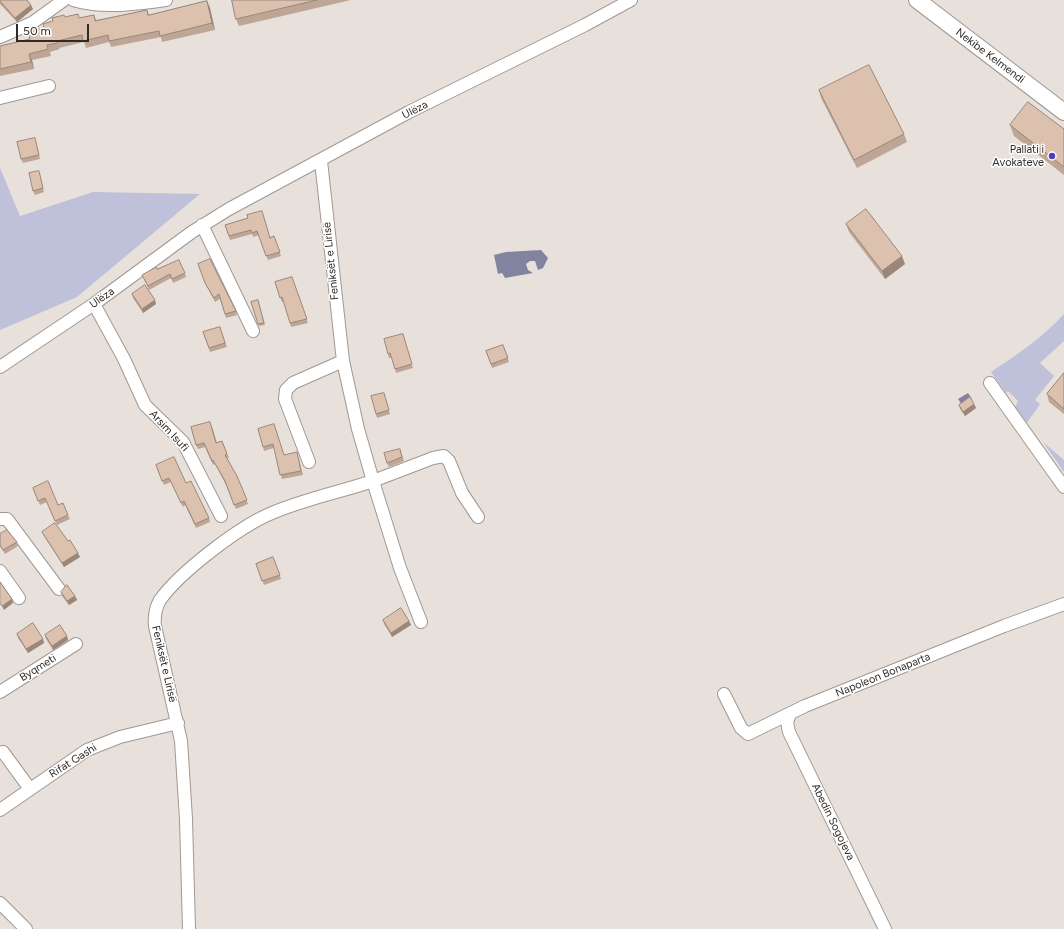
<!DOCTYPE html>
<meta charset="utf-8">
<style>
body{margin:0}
#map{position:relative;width:1064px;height:929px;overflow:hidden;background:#e8e0db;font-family:Figtree,sans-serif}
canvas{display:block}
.scale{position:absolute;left:16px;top:24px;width:73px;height:18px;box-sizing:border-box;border:2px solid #2d2a28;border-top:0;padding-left:5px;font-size:12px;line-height:14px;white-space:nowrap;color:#2d2a28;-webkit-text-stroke:3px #fff;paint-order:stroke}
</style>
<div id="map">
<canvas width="1064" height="929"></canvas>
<div class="scale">50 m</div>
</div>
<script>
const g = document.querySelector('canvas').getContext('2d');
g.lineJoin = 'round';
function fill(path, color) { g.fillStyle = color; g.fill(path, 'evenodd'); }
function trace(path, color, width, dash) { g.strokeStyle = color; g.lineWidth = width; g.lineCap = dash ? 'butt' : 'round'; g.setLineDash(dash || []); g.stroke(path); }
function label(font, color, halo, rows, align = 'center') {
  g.font = font + ' Figtree,sans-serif'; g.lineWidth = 3; g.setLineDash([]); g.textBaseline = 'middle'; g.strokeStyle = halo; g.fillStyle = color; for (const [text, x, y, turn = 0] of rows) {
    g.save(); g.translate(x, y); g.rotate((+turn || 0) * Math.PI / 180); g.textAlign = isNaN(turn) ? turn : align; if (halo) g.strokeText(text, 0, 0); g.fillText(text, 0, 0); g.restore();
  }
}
fill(new Path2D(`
 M0 168 20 216 93 192 200 194 77 297 0 330Z
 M1064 314V341L1040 363 1054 376 1035 400 1040 404 1027 423 1015 407 1018 401 1008 391 1006 393 991 372C1018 354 1042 338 1064 314Z
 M1043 442 1064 460V472Z`), '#bfc0d9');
fill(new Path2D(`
 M541 250 548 258 543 268 538 270 535 261H530L526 264 528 270 533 273 505 278 502 273 498 274 494 255 506 252Z
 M968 393 972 399 962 405 958 399Z`), '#82839e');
const street = new Path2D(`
 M73 0C103 9 135 4 166 0
 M0 37 32 23 64 0
 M0 98 49 86
 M202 225 253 331
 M94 304 124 359 145 405 183 442 221 516
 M0 367 94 304 192 232 229 209 409 112 585 25 631 0
 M990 383 1064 487
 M309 462 285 399 286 390 293 383 343 361
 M0 519H7L59 589
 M0 571 19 598
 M421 622 400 568 373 481 433 458 444 456 449 461 462 493 478 517
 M0 692 76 644
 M724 694 741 728 748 734 805 706 1004 626 1064 604
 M790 714 787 722 789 732 885 929
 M3 752 30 789
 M0 810 87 750 120 737 178 723
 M0 903 26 929
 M189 929 186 819 181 741 155 626C154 617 155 609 160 600 180 572 240 526 272 513 305 499 340 492 373 481L358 429 343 361 321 161`);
const secondary = new Path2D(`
 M917 0 1064 112`);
trace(street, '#9f9893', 14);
trace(secondary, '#9f9893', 18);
trace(street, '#fff', 12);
trace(secondary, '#fff', 16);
fill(new Path2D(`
 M0 0 33 9 17 22 0 4Z
 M232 0H351L239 26 236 19Z
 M207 1 210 8 215 30 162 42 161 37 111 47 109 42 86 48 84 42 59 48 60 49 50 52 51 56 32 60 34 69 0 76V46L30 39 44 28 53 21 78 14 79 18 94 15 96 20 147 10 149 15Z
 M819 90 904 134 907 142 857 168 821 98Z
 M1010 125 1064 129V175L1014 136Z
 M36 142 40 159 23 163 21 159Z
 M40 175 44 192 35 195 33 191Z
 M248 218 270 237 274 236 281 256 268 260 259 235 253 237 252 234 230 240 225 225Z
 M846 224 905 264 885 279 849 232Z
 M198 264 236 311 237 315 226 318 220 299 215 302 207 287Z
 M157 269 185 273 186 277 173 283 171 278 149 290 142 275Z
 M292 277 308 323 291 327 284 302H282L275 282Z
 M132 294 156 304 143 313 133 298Z
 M258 300 265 325 259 326 251 302Z
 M220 327 227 347 210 352 203 332Z
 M403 334 413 368 396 373 392 357 389 358 388 354Z
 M503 345 509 362 492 368 486 351Z
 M1064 373V414L1049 402 1047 394Z
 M384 393 390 414 377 418 376 414Z
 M974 404 976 408 965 416 960 409 959 405Z
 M212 426 217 443 222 441 229 458H227L237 476 248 504 236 509 226 485 215 464 213 465 205 447 198 449 196 445Z
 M258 429 284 455 297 452 303 475 282 479 274 448 264 451Z
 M400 449 404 461 389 467 387 463Z
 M157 469 186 483 209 518 210 522 196 528 185 505 183 507 171 482 164 485Z
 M33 488 58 505 68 515 70 519 57 525 47 502 40 505Z
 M42 532 80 557 64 567 44 536Z
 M0 534 17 542 18 546 5 554 0 546Z
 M273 557 281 579 264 585 256 564Z
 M61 592 75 596 77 600 69 605 62 596Z
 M383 620 409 621 411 625 392 637 384 624Z
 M17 634 43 639 44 643 28 653 18 638Z
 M45 635 67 636 68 640 53 650 46 639Z`), '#bda696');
fill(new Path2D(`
 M207 1 210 8 215 30 212 23Z
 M31 5 33 9 17 22 15 18Z
 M29 54 32 60 34 69 31 62Z
 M902 256 905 264 885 279 882 271Z
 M155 300 156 304 143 313 142 309Z
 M974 404 976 408 965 416 963 412Z
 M78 553 80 557 64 567 62 563Z
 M75 596 77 600 69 605 67 601Z
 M12 599 13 603 4 610 2 606Z
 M409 621 411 625 392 637 391 633Z
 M67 636 68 640 53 650 52 646Z
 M43 639 44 643 28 653 26 649Z`), '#9a877a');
const building = new Path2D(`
 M0 0H27L31 5 15 18 0 1Z
 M232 0H317L236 19Z
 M207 1 212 23 160 36 159 31 109 41 108 35 83 41 82 35 57 41V43L47 45 48 49 29 54 31 62 0 69V46L30 39 28 31 44 28 43 24 53 21 52 18 64 15 65 17 78 14 79 18 94 15 95 21 147 10 148 15Z
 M869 65 904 134 854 160 819 90Z
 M1028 102 1064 129V167L1010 125Z
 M35 138 39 155 21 159 17 142Z
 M39 171 43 188 33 191 29 173Z
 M866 209 902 256 882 271 846 224Z
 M262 211 270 238 274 236 280 252 266 256 257 231 252 233 251 230 229 236 225 225 248 218 247 215Z
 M210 259 236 311 225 314 219 294 214 298 205 283 198 264Z
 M179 260 185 273 172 279 170 274 148 286 142 275 156 267 157 269Z
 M292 277 307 319 290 323 282 297 280 298 275 282Z
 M145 285 155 300 142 309 132 294Z
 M258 300 264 323 258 324 251 302Z
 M220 327 225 343 209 348 203 332Z
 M403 334 412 364 395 369 390 353 388 354 384 339Z
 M503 345 508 358 491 364 486 351Z
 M1064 373V409L1047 394Z
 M384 393 389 410 376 414 371 396Z
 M970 397 974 404 963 412 959 405Z
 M210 422 216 443 222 441 227 454 225 455 237 476 247 500 234 505 225 481 213 460 212 461 204 443 196 445 191 427Z
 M274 424 284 455 297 452 301 471 280 475 273 444 263 447 258 429Z
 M400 449 402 457 387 463 384 453Z
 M174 457 186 483 191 481 209 518 195 524 184 501 181 503 169 478 162 481 156 465Z
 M48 481 58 505 63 503 68 515 55 521 45 498 38 501 33 488Z
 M55 523 68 541 70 540 78 553 62 563 42 532Z
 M7 530 17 542 3 550 0 545V534Z
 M273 557 280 575 262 581 256 564Z
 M0 582 12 599 2 606 0 603Z
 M67 585 75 596 67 601 61 592Z
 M401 608 409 621 391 633 383 620Z
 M33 623 43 639 26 649 17 634Z
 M60 625 67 636 52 646 45 635Z`);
fill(building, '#dcc1ae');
trace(building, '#9a877a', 1);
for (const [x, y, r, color] of [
 [1052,156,4,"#503eb6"]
]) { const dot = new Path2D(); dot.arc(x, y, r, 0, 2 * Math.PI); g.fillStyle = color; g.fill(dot); trace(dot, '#fff', 1.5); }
label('11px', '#2d2a28', '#fff', [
 ["Nekibe Kelmendi",990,56,37],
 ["Ulëza",415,110,-27],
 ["Feniksët e Lirisë",331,261,-96],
 ["Ulëza",102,298,-35],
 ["Arsim Isufi",169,431,47],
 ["Feniksët e Lirisë",164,664,77],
 ["Byqmeti",38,668,-32],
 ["Napoleon Bonaparta",883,675,-22],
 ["Rifat Gashi",73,761,-32],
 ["Abedin Sogojeva",833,822,64]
]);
label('11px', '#2d2a28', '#fff', [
 ["Pallati i",1044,150],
 ["Avokateve",1044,163]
], 'right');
</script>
